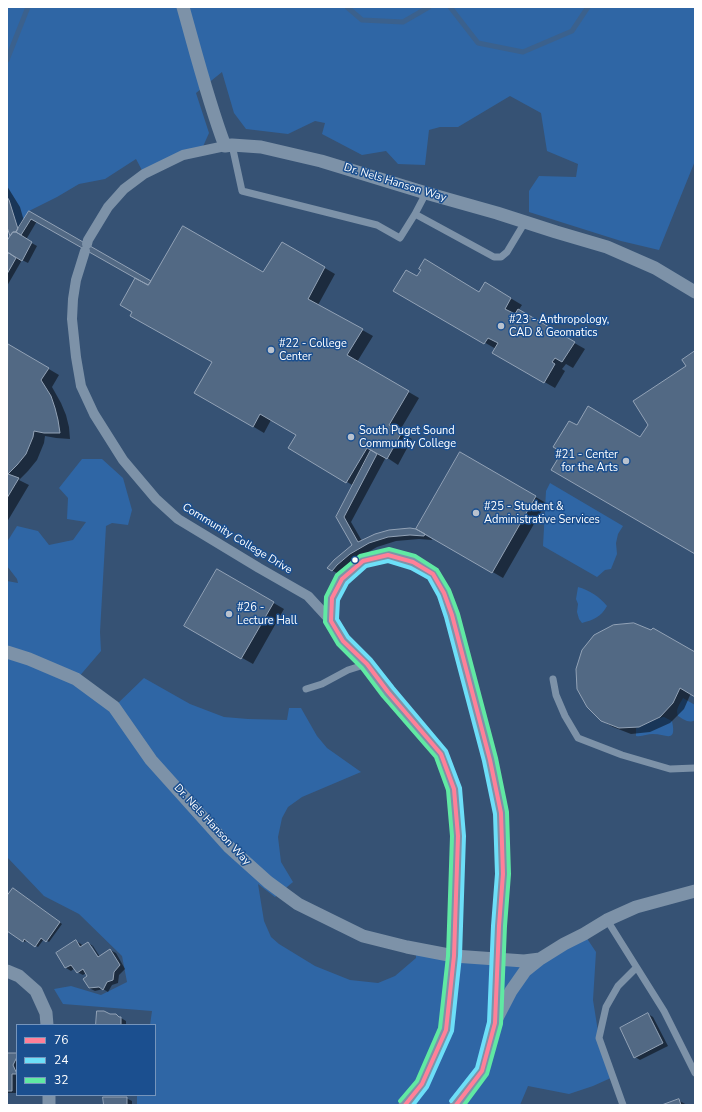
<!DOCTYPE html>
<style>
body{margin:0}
#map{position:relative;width:702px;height:1112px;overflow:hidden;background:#365274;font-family:"Nunito Sans",sans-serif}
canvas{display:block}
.frame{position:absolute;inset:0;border:8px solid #fff;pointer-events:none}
.legend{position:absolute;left:16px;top:1024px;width:140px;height:72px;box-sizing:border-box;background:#1b4f8f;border:1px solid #7695bc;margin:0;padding:5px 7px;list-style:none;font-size:12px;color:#fff}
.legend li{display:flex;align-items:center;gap:8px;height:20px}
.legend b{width:20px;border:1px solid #7695bc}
</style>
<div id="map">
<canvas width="702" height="1112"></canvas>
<div class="frame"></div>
<ul class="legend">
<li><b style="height:5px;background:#ff8098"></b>76</li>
<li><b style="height:5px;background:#6ddff8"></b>24</li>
<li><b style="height:5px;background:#60e9a3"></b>32</li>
</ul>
</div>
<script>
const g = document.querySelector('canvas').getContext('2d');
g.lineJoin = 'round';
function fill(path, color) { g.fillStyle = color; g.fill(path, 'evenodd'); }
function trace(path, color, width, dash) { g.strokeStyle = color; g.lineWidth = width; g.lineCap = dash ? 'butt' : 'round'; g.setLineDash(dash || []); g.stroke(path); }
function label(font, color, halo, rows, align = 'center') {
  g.font = font + ' "Nunito Sans",sans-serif'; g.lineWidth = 3; g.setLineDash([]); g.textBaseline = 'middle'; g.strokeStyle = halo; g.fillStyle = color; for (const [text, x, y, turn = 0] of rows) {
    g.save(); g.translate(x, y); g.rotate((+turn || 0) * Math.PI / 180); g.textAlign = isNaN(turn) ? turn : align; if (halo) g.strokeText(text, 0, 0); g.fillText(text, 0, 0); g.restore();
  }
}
fill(new Path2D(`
 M7 7H695V161L659 250 621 241 529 212V191L539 176 576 177 578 164 547 151 541 113 510 96 458 127H440L429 130 425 165 398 164 386 151 362 155 322 134 325 123 315 121 288 134 246 129 234 113 222 72 196 93 209 133 201 151 144 174 136 159 105 179 79 184 57 197 29 211 18 229 9 200 7 197Z
 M82 459H102L123 478 132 510 128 525 112 523 106 526 100 632 101 651 77 679 114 707 144 678 190 704 224 717 248 719 287 720 289 708H301L317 736 327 748 361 772 302 797 288 807 282 818 278 837 281 862 293 882 275 897 258 884 264 921 271 937 279 944 315 966 350 980 378 983 395 976 416 958V949L524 961 584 934 596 952 593 1000 599 1038 613 1077 593 1086 569 1094 528 1086 520 1105H466L460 1101 456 1105H137V1095H155V1025H150L152 1011 63 1004 54 989 71 986 101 995 127 982 122 956 79 914 44 896 7 857V581L18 583 17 579 7 566V542L17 526 38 531 49 545 73 540 86 522 67 519 68 498 59 488Z
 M550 483 623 526 618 534 616 543 617 554 611 569 605 570 597 577 543 546 546 491Z
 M578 587C589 590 600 597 607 606 601 617 593 620 582 623L579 619 577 612 578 604 576 599Z
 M683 698 695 705V720C689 724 683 719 678 716 675 709 680 704 683 698Z
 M664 717 672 721C677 744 666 734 653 734 647 734 642 737 636 736V728L659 718Z`), '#2f66a5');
fill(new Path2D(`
 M7 186 20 207 24 221 30 212 151 283 263 274 282 243 335 274 318 305 373 336 357 362 419 398 399 432 412 439 398 465 386 457 351 522 362 541 417 530 460 453 546 503 503 578 424 532 423 534 432 539V540L419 539 396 541 377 547 358 558 341 575 333 571 329 568 353 545 337 517 354 486 289 448 297 435 271 420 264 433 195 392 213 362 133 312 136 278 37 221 27 238H23L37 246 28 263 22 260 7 286V258L10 253 7 251V243L12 235 7 223Z
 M417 278 480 293 485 283 522 305 518 311 585 349 573 368 566 364 562 369 565 371 555 388 494 353 496 349 395 291Z
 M8 345 59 375 52 387 61 403 66 415 69 427 70 439 56 438 45 436 44 443 37 460 28 471 19 480 29 485 7 522V348Z
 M217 570 284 609 253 664 185 626Z
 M695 653V696L691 693 684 709 670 723 650 732 631 734 613 727 602 721Z
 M15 890 62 924 49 942 44 939 38 947 27 940 25 942 23 941 7 926V897Z
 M76 941 81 944 83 946 88 943 93 946 100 957 110 950 116 953 125 969 119 975 118 983 112 985 108 992 103 989 95 991 89 988 88 976 86 973 83 975 77 972 75 968 71 971 66 968 57 953ZM90 946H92L101 961 99 962Z
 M648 1014 653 1017 668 1046 640 1060 635 1057Z
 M110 1015H116L126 1021V1025H97Z
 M7 1054H17V1093H7Z
 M126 1098 132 1101V1105H105Z
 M678 1100 687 1105H665Z`), '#0007');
trace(new Path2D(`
 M347 7 362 20 403 22 429 7
 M450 7 478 43 523 52 572 31 588 7
 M7 60 28 7`), '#3b618d', 5);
const building = new Path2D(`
 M7 197 9 200 18 229 16 232H13L10 236 7 227Z
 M29 211 151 281 148 285 135 278 31 219 21 235 16 232Z
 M183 226 263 272 282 242 325 267 308 299 363 329 347 355 409 391 389 425 402 432 387 459 367 448 346 483 288 448 296 435 260 414 253 427 194 393 212 362 130 316 132 312 120 305 135 278 148 285Z
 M13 232H16L32 242 22 261 7 252V241Z
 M9 253 16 258 7 274V256Z
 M425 259 479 292 485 282 511 298 505 309 515 314 518 309 575 342 562 362 555 358 552 362 555 364 544 383 492 353 498 343 488 338 484 344 393 291 406 270 417 276 421 270 419 269Z
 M8 344 49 368 41 380 51 396 55 408 58 420 60 433H44L34 431 33 437 26 454 17 465 8 474 19 478 7 498Z
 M695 351V554L551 470 562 452 553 447 569 421 577 425 588 406 640 437 648 425 633 401 686 366 682 360Z
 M371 450 377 454 344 517 358 542 375 534 389 530 410 528 416 529 425 534 424 536 410 535 388 537 369 543 350 554 337 565 332 571 327 568 334 560 352 545 336 517Z
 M460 452 536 496 492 573 416 529Z
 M217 569 274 602 241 659 184 626Z
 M634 623 651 630 653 628 695 652V697L680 688 673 703 660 717 639 727 619 728 601 721 587 707 577 689 576 669 582 650 594 635 613 625Z
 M13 888 60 922 46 942 41 938 35 947 24 939 23 942 7 931V896Z
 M76 940 80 947 88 942 98 957 110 949 120 965 114 972 113 980 107 982 103 990 99 987 89 988 83 979 87 976 83 969 77 973 71 965 65 968 56 953Z
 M97 1011H104L110 1014H116L119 1017H121V1025H96Z
 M648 1013 663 1043 634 1058 620 1028Z
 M7 1053H17V1057L13 1065 17 1074H12V1091H7Z
 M103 1097H127V1105H104Z
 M679 1099 681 1105H662Z`);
fill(building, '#526984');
trace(building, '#92a2b6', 1);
trace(new Path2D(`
 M232 145 242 191 377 225 400 238 415 214 426 193
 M415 214 494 257H501L507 252 525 222
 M553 679 556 695 565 716 578 738 622 755 670 769 695 768
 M306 689 322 684 348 670 367 664
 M607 920 664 1011 695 1073
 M623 1105 599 1038 606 1007 618 986 636 968`), '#7d92a8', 7);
trace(new Path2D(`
 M87 244 88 240 108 207 124 189 144 174 183 155 225 146
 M85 251 76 280 73 299 72 319 76 357 81 386 94 414 123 460 156 499 178 519 259 568 308 596 331 621`), '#7d92a8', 10);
trace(new Path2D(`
 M183 7C196 53 208 101 225 146L232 145 261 147 321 161 426 193 497 213 556 232 607 247 655 268 695 292
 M7 652 29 659 76 679 114 707 151 760 229 847 268 882 298 904 363 936 407 947 454 956 524 961 540 959 564 944 584 934 607 920 636 907 695 891
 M7 971 19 976 36 991 46 1013 47 1025
 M497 1018 511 991 525 971 540 959
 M49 1105V1095
 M405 1105 422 1084 446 1030 454 956 458 836 454 789 441 754 388 692 367 664 343 641 331 621 332 598 342 579 363 561 388 555 413 562 433 574 444 593 452 615 468 679 490 760 501 813 503 874 499 926 498 958 495 1023 482 1071 456 1105`), '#7d92a8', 13);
trace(new Path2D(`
 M405 1105 422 1084 446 1030 454 956 458 836 454 789 441 754 388 692 367 664 343 641 331 621 332 598 342 579 363 561 388 555 413 562 433 574 444 593 452 615 490 760 501 813 503 874 499 926 495 1023 482 1071 456 1105`), '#ff8098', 4);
trace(new Path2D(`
 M413 1105 427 1087 452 1031 460 956 464 836 460 788 446 751 393 688 371 660 348 637 337 619 338 600 347 583 366 566 388 561 411 568 429 578 439 596 446 617 484 761 495 814 497 874 493 926 489 1022 477 1068 451 1101`), '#6ddff8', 4);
trace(new Path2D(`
 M400 1101 417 1081 440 1028 448 956 452 836 448 790 436 757 383 696 362 668 338 644 325 622 326 597 337 575 360 556 389 549 415 556 437 570 449 590 458 614 496 758 507 812 509 874 505 926 501 1024 487 1074 464 1105`), '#60e9a3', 4);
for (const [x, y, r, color] of [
 [501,326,4,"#b9c2ce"],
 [271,350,4,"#b9c2ce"],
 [351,437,4,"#b9c2ce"],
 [626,461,4,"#b9c2ce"],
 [476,513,4,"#b9c2ce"],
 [355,560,3.5,"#fff"],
 [229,614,4,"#b9c2ce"]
]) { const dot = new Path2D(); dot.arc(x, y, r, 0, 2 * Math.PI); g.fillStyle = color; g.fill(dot); trace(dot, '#1b4f8f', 1.5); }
label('11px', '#fff', '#1b4f8f', [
 ["Dr. Nels Hanson Way",395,183,17],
 ["Community College Drive",237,539,31],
 ["Dr. Nels Hanson Way",212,825,47]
]);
label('11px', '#fff', '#1b4f8f', [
 ["#23 - Anthropology,",509,320],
 ["CAD & Geomatics",509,333],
 ["#22 - College",279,344],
 ["Center",279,357],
 ["South Puget Sound",359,431],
 ["Community College",359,444],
 ["#21 - Center",618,455,"right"],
 ["for the Arts",618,468,"right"],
 ["#25 - Student &",484,507],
 ["Administrative Services",484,520],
 ["#26 -",237,608],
 ["Lecture Hall",237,621]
], 'left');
</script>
